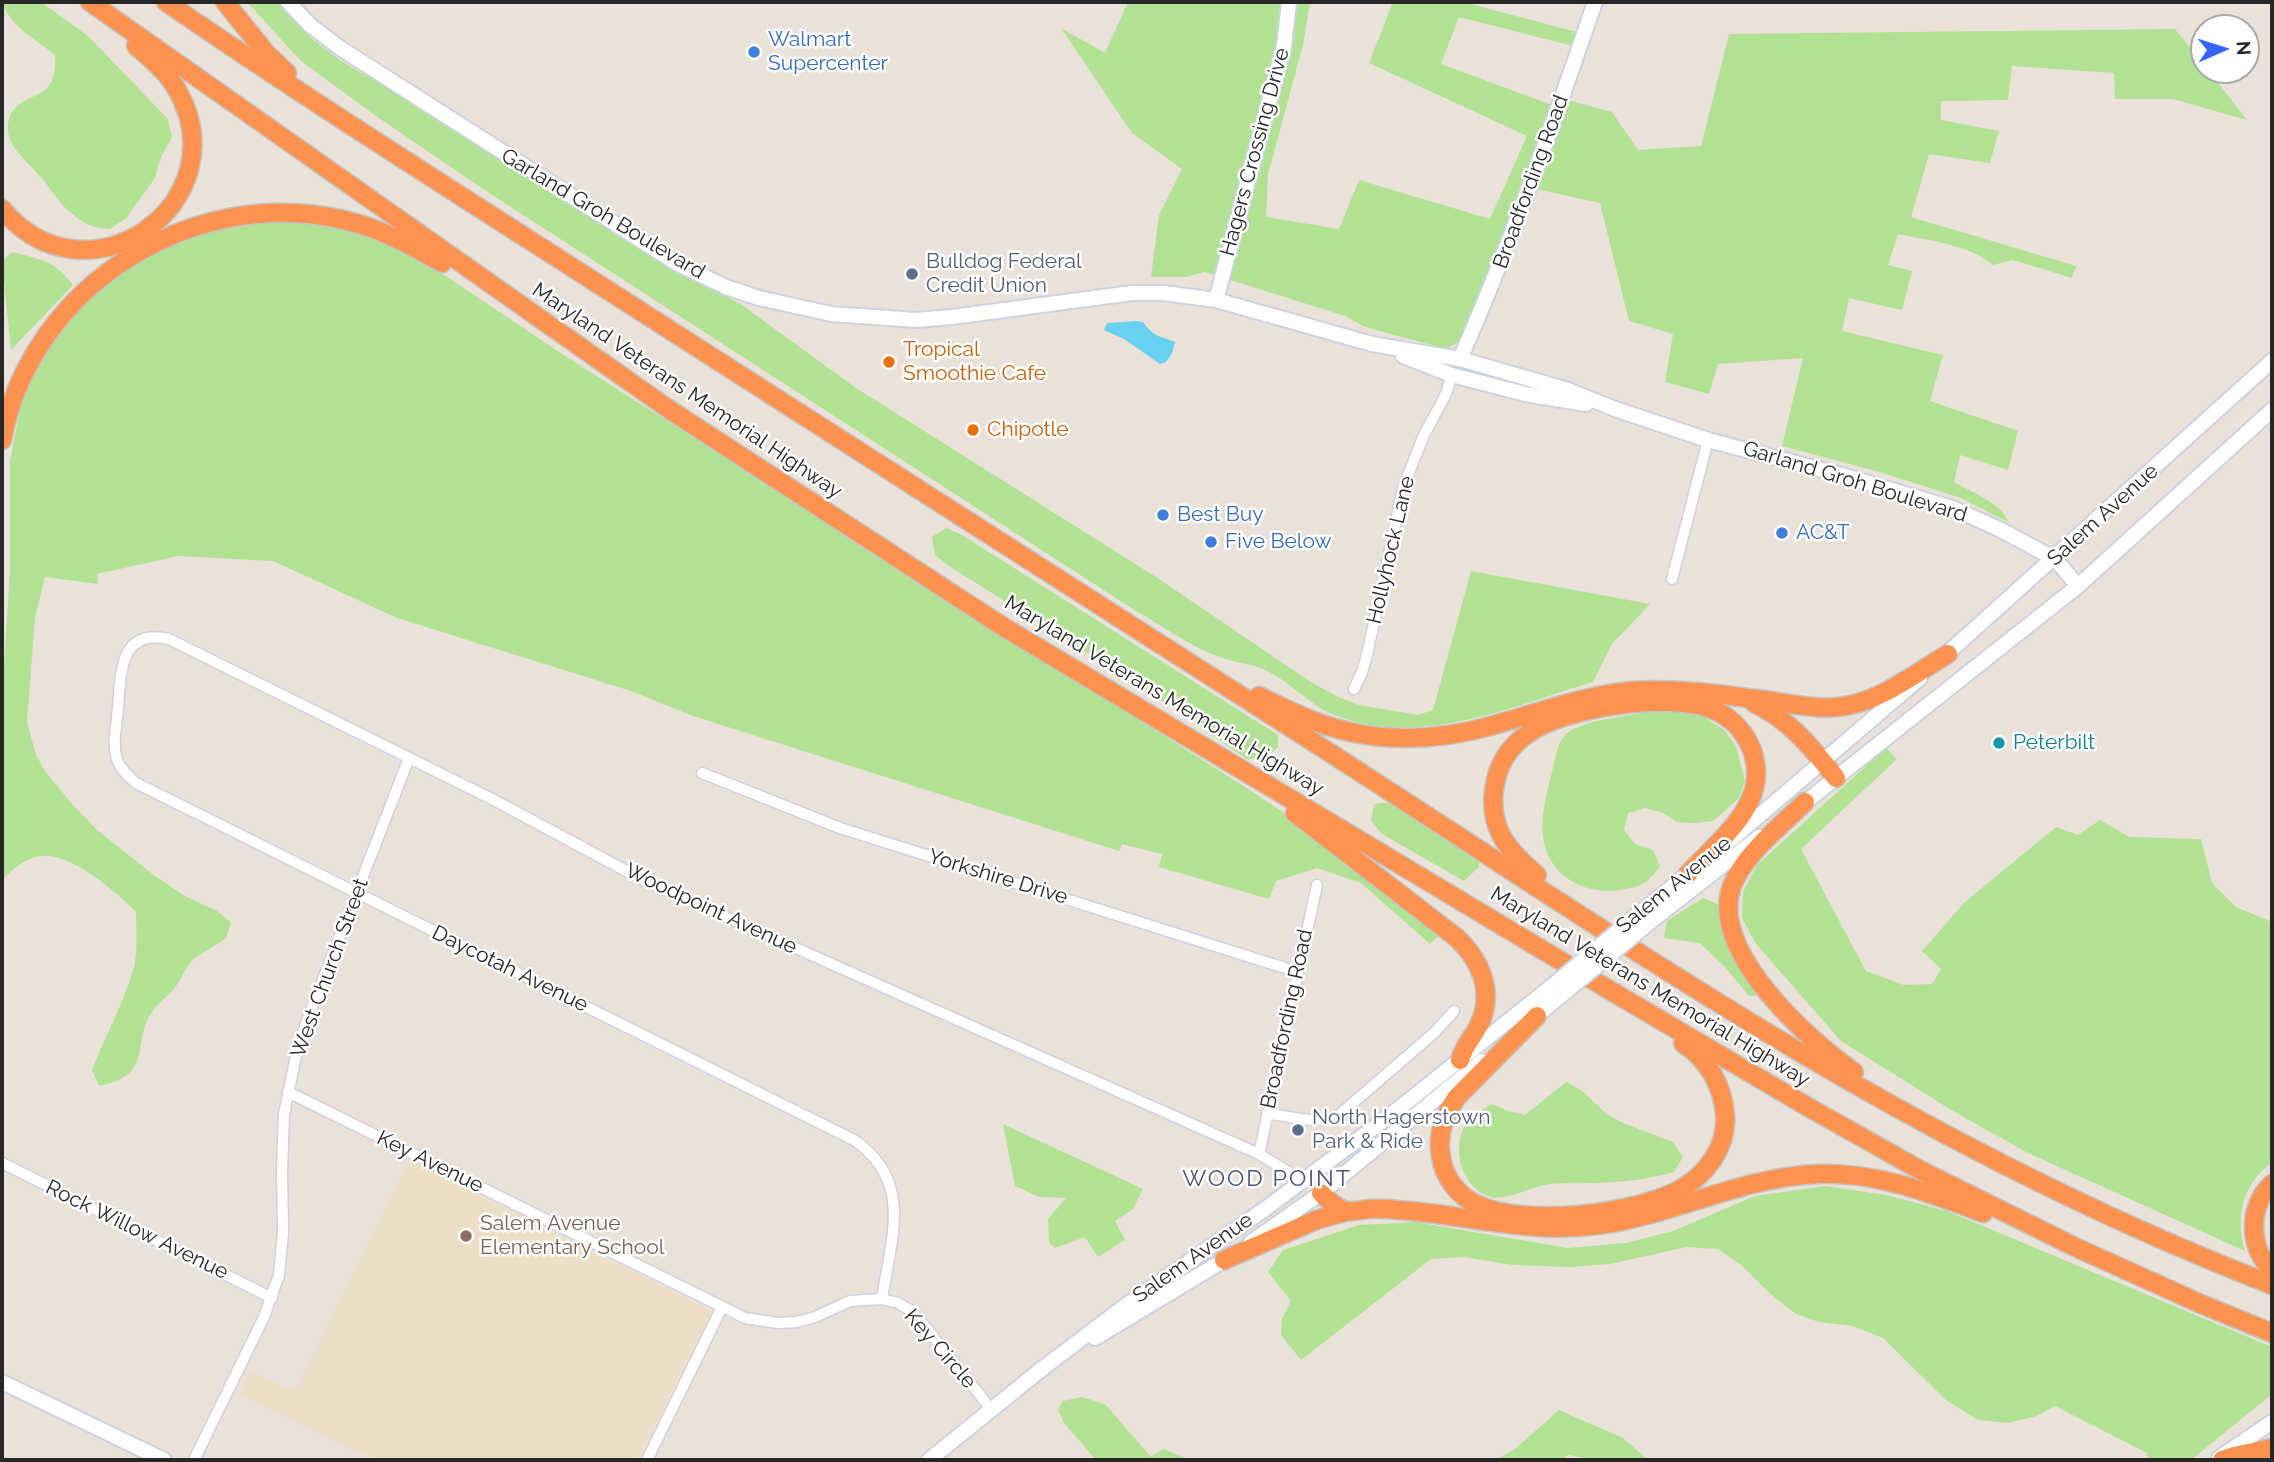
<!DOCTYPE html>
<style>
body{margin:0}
#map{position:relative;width:2274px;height:1462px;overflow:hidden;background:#eae1d8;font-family:Raleway,sans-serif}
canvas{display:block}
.frame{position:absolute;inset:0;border:4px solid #272727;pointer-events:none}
.north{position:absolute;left:2190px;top:14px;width:70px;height:70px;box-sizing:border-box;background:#fff;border:2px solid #a9a9a9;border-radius:50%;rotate:87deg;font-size:19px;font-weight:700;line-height:28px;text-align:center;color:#272727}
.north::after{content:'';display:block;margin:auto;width:24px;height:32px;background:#3462fb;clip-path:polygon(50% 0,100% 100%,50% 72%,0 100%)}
</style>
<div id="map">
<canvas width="2274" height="1462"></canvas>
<div class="frame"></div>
<div class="north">N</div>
</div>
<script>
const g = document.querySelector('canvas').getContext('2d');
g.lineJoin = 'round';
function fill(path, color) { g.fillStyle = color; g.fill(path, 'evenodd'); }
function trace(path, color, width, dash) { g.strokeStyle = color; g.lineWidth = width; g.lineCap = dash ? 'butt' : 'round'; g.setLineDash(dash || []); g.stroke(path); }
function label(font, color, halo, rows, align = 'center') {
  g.font = font + ' Raleway,sans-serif'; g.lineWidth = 5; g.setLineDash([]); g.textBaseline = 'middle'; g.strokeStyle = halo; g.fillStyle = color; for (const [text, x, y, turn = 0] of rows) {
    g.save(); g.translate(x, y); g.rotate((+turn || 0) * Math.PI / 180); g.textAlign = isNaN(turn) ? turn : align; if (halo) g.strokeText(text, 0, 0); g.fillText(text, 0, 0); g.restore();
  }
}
fill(new Path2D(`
 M409 1161 712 1312 637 1460H376L239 1393 250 1372 296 1391Z`), '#eddec6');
fill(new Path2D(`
 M2 2H41L88 36 168 119 172 137 161 157 155 178 126 218 110 229C97 228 87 226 76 217 62 207 54 194 44 181 33 167 18 156 10 140 8 135 7 124 9 119 21 86 58 108 55 55 35 38 11 28 2 2Z
 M247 2H277L312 39 341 61 422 108 693 278 742 305 856 388 1156 577 1311 682 1338 697 1359 705 1418 715 1433 710 1471 571 1650 604 1612 644 1593 682C1512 706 1419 749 1334 715 1309 705 1289 680 1263 669 1248 663 1232 662 1217 656 1190 646 1159 624 1133 609L486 191 376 116 301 61Z
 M1128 2H1310L1303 45 1268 174 1266 217 1339 229 1359 180 1490 219 1527 136 1369 63 1393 2H1463L1577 32 1573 46 1459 17 1441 64 1560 108 1564 99 1612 112 1638 150 1701 146 1729 34 2175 29 2204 65V70H2208L2247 120 2173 99H2115L2114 73 2012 66 2008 100 1941 101V120L1999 131 1990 163 1929 154 1911 217 2076 266 2072 278 2013 260 1993 265C1968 244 1929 241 1898 234L1888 265 1912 271 1902 310 1849 298 1842 331 1943 355 1930 401 2018 431 2008 470 1960 455 1954 482C1969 491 2004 504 2008 522L1961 498 1876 471 1782 446 1803 358 1718 364 1709 394 1665 382 1673 334 1629 321 1600 203 1531 188 1477 331 1446 349 1365 327 1345 316 1205 272 1186 277H1151L1159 215 1182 169 1132 133 1061 28 1105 53Z
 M296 221 359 231 416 256 565 356 1245 787 1325 840 1443 932 1430 944 1361 883 1317 868 1276 881 1269 899 1159 867 1162 854 1122 844 1119 851 693 716 631 691 397 618 273 561 178 556 97 574 98 584 45 577 35 618 27 722 36 755 45 771 72 804 97 830 155 876 185 896 217 911 231 922 226 938C216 946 204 951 194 959 185 967 183 977 176 986 170 995 160 1001 154 1009 129 1043 157 1074 99 1086L92 1070C105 1036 124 1003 134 967 138 950 136 930 136 912 118 893 76 858 49 856 30 854 14 868 2 880V696L10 572V461L23 394 50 343 93 292 154 251 216 228Z
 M12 252C40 259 55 261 73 285L11 350 2 262Z
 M946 528 962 535 1278 735V747L1265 758 1247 759 1154 695 949 566 935 555 932 537Z
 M1658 710 1694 711 1724 730 1736 746 1745 781 1739 798 1713 821 1695 823 1677 822 1663 813 1645 808 1628 813 1624 830 1635 844 1653 850 1660 866C1657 870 1654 875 1650 878 1645 884 1634 888 1626 889 1593 896 1556 883 1545 847 1538 822 1547 793 1553 768 1556 756 1558 738 1570 731 1590 719 1634 715 1658 710Z
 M1886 748 1897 759 1801 849 1866 971 1904 985 1932 984 1941 969 1922 951 1965 902 2056 827 2078 835 2100 820 2129 837 2201 839 2212 883 2236 907 2272 922V1162C2242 1185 2235 1216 2245 1251L2028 1153 1953 1111 1841 1041 1756 944 1742 918 1743 892 1757 865Z
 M1392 802 1479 859V867L1464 881 1382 834 1371 821 1374 804Z
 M1703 898 1720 905 1719 920 1728 936 1741 970 1762 995 1749 996 1725 967 1700 943 1664 938 1667 921Z
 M1566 1082 1582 1091 1608 1115 1623 1123 1673 1142 1683 1157 1674 1172C1649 1179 1625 1182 1599 1183 1580 1183 1565 1182 1545 1185 1527 1188 1506 1202 1488 1196 1471 1190 1460 1171 1459 1153 1458 1127 1470 1116 1492 1104L1508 1111 1525 1115Z
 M1003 1124 1143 1189 1133 1209 1115 1221 1125 1240 1098 1257 1085 1237 1055 1248 1049 1242 1048 1219 1066 1198 1039 1197 1015 1186Z
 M1826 1186 1886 1195 1947 1211 2272 1347V1394L2191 1460H2149L2147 1453 2055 1406 2034 1417 2007 1423 1978 1420 1946 1400 1883 1338 1852 1326 1819 1322 1796 1314 1775 1298 1741 1265 1718 1249 1687 1247 1610 1264 1571 1267 1513 1265 1464 1257 1431 1259 1301 1360 1281 1335 1282 1319 1291 1301 1268 1272 1283 1250 1359 1225 1415 1222 1568 1248 1626 1243 1673 1231 1755 1196Z
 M1082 1397 1105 1404 1151 1457 1163 1449 1191 1460H1096L1064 1423 1058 1410 1063 1401Z
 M1559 1410 1623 1438 1648 1460H1597L1568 1455 1561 1460H1496L1515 1449Z`), '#b1e293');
fill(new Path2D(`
 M1136 321 1143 322C1155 338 1158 335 1175 342L1172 353 1166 362 1160 364 1124 339 1104 330 1107 323Z`), '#68d1ef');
const street = new Path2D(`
 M1672 579 1708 440
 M1354 689 1362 672 1367 655 1403 488 1423 437 1446 394 1452 375
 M702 773 840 828 1298 972
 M288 1092 745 1318 778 1323 797 1322 815 1317 850 1301 882 1299 898 1303 910 1310 928 1330 991 1409
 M1267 1113C1291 1117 1315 1125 1339 1115L1434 1033 1454 1011
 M1259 1154 1317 885
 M2 1163 272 1298
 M882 1299C891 1238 914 1181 854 1140L136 783C129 777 122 771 118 762 111 746 117 725 118 708 121 673 119 628 169 639L492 799 645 881 1259 1154 1303 1181
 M194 1460 264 1317 279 1275 283 1232 282 1170 284 1114 296 1056 306 1023 409 758
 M647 1460 722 1307`);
const secondary = new Path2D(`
 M288 2 310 25 340 48 678 264 726 287 759 298 831 314 916 320 952 317 1132 293H1164L1216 300 1372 344 1460 359 1568 390 1615 409 1708 440 1845 476 1955 509 2001 530 2055 559 2078 586
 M1216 300 1284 46 1289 2
 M1403 356 1452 375 1525 394 1586 404
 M1460 359C1511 243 1554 122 1595 2
 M1940 660 2272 361
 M1798 808 2078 586 2272 410
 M1725 845 1920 678
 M1638 914 1696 868
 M1650 922 1759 837
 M1530 1021 1564 993
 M1250 1243 1321 1193 1482 1061
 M1095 1338 1231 1256
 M2 1382 164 1460
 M2219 1458 2272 1422
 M929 1460 1043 1368 1125 1306 1265 1209 1392 1114 1552 986`);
const highway = new Path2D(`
 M90 2 670 410 1002 626 1601 985 1808 1107 1920 1170 2075 1247 2201 1304 2272 1333
 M166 2C319 107 477 206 634 307 846 443 1059 579 1271 715 1460 835 1644 962 1837 1074 1977 1155 2122 1227 2272 1285
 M225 2 266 53 287 73
 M2 209C88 312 243 201 176 88 167 72 150 58 136 46
 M2 440C31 286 193 184 344 220 379 228 411 245 442 263
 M1259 696C1286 709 1313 723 1342 730 1392 743 1445 739 1494 725 1541 712 1585 695 1633 691 1680 688 1725 695 1771 701 1797 705 1824 711 1850 705 1885 698 1917 672 1948 654
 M1754 703C1790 720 1812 748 1836 778
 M1805 802C1781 826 1744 854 1732 886 1708 950 1807 1039 1854 1072
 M1295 813 1457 938C1482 962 1495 994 1478 1027 1471 1040 1465 1044 1460 1060
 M1537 875C1508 851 1489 829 1494 790 1497 766 1509 746 1529 733 1566 707 1667 693 1709 708 1746 721 1766 762 1751 798 1740 826 1707 853 1687 875
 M1537 1016 1457 1097C1444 1115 1437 1135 1441 1157 1444 1178 1459 1197 1478 1205 1525 1227 1632 1214 1677 1191 1705 1177 1728 1147 1725 1114 1722 1085 1708 1060 1683 1043
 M2272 1184C2248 1206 2248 1248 2272 1270
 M1321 1193C1328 1200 1337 1209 1347 1211 1353 1212 1362 1210 1368 1209 1382 1208 1397 1210 1411 1211 1481 1218 1540 1236 1612 1223 1684 1210 1744 1177 1819 1174 1877 1172 1930 1193 1983 1213
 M1224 1260 1316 1220 1348 1211
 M2222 1460 2234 1456 2272 1448`);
trace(street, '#cdd2e1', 13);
trace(secondary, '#cdd2e1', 18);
trace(highway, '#c3c3c3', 21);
trace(street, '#fff', 10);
trace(secondary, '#fff', 14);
trace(highway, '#ff924e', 18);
const secondaryBridge = new Path2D(`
 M1552 986 1638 914
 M1564 993 1650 922`);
trace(secondaryBridge, '#cdd2e1', 18, []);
trace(secondaryBridge, '#fff', 14);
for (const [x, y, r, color] of [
 [754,52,7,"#3f7fe0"],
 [912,274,7,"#5c6f8a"],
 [889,362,7,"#e8710a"],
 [973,430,7,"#e8710a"],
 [1163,515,7,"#3f7fe0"],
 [1782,533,7,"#3f7fe0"],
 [1211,542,7,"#3f7fe0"],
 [1999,743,7,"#0f9aa8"],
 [1298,1130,7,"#5c6f8a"],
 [466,1236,7,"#8d6e63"]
]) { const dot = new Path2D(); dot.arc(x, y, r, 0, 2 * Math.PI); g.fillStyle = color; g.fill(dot); trace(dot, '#fff', 2.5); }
label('21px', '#366cbe', '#fff', [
 ["Walmart",768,40],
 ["Supercenter",768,64],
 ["Best Buy",1177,515],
 ["AC&T",1796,533],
 ["Five Below",1225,542]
], 'left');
label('21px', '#272727', '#fff', [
 ["Hagers Crossing Drive",1255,152,-75],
 ["Broadfording Road",1531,182,-70],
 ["Garland Groh Boulevard",603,214,31],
 ["Maryland Veterans Memorial Highway",687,391,34],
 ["Garland Groh Boulevard",1855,482,17],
 ["Salem Avenue",2103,515,-42],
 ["Hollyhock Lane",1391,550,-77],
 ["Maryland Veterans Memorial Highway",1164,696,31],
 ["Yorkshire Drive",998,877,17],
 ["Salem Avenue",1674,885,-39],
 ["Woodpoint Avenue",711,909,25],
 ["West Church Street",330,968,-70],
 ["Daycotah Avenue",510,969,26],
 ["Maryland Veterans Memorial Highway",1650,987,31],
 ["Broadfording Road",1287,1019,-78],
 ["Key Avenue",430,1162,26],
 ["Rock Willow Avenue",137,1230,26],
 ["Salem Avenue",1193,1258,-35],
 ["Key Circle",940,1349,49]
]);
label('21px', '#4e5e75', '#fff', [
 ["Bulldog Federal",926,262],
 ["Credit Union",926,286],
 ["North Hagerstown",1312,1118],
 ["Park & Ride",1312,1142]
], 'left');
label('21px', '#c56008', '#fff', [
 ["Tropical",903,350],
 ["Smoothie Cafe",903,374],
 ["Chipotle",987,430]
], 'left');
label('21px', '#0d838f', '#fff', [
 ["Peterbilt",2013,743]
], 'left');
label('21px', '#785e54', '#fff', [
 ["Salem Avenue",480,1224],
 ["Elementary School",480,1248]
], 'left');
g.letterSpacing = '2px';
label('23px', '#485277', '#fff', [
 ["WOOD POINT",1267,1179]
]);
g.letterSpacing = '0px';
</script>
